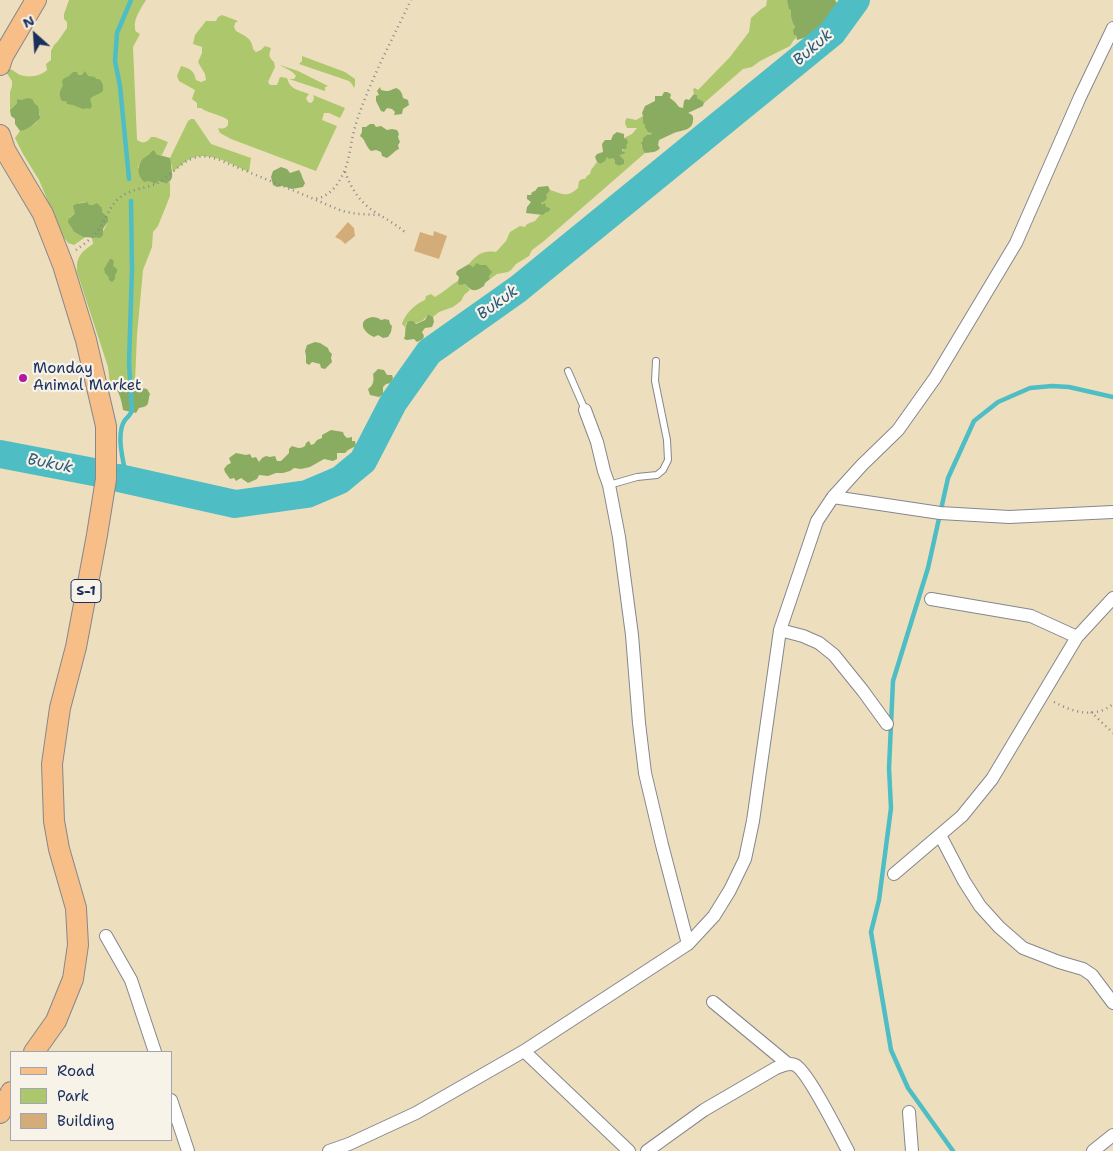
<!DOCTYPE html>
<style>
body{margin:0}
#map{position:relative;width:1113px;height:1151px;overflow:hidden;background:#eddfbd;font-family:"Shantell Sans",sans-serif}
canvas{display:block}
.legend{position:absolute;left:10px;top:1051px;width:162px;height:90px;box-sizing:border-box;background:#f7f3e8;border:1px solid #9fa5b1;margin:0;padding:6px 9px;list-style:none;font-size:15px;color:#1b2f5e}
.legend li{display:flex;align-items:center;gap:10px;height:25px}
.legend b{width:25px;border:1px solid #9fa5b1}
.north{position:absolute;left:10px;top:10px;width:50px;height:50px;-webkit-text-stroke:4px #f7f3e8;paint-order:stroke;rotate:334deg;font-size:14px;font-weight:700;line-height:20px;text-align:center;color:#1b2f5e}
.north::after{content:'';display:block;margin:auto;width:18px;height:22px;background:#1b2f5e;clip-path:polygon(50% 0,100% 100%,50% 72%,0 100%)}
</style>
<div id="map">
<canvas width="1113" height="1151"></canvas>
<ul class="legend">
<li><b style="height:6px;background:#f7be87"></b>Road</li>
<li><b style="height:14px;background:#adc76c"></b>Park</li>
<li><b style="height:14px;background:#d4ac7a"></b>Building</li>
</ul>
<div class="north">N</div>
</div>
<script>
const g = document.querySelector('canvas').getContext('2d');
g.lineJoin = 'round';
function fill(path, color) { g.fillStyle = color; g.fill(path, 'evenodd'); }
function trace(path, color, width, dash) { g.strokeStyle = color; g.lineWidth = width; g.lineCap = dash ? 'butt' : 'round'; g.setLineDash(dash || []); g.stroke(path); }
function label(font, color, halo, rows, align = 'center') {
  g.font = font + ' "Shantell Sans",sans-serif'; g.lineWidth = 4.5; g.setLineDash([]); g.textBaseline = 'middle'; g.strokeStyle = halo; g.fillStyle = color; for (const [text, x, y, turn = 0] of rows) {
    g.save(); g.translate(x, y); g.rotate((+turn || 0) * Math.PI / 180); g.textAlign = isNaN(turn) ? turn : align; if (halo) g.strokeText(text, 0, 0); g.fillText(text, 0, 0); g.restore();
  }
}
fill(new Path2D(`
 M69 0H146C142 7 133 19 135 28 135 32 137 32 140 34L133 47 137 140C143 144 147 143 151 137H155L168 142 162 155C148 152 146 157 138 167L149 181H158L165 184 170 182V196L158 226 153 232 152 247 143 270 137 335 135 382 131 381 126 385 110 384 108 367 77 272C76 257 81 252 93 244L92 237 99 238 106 226 108 217 93 205H89L88 202 79 203 75 213 70 217 74 232 83 237 87 236 74 245 68 243 62 235 39 180 23 154 15 138 20 131C24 130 34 125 37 122 38 119 39 117 40 114 37 107 25 101 17 99V103L10 110V92L12 86V81L6 72 9 69C14 70 16 73 20 75 29 78 41 76 47 70L46 64 51 60V51L54 45 58 41 67 28V22L64 19V14Z
 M767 0H787L791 10C790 17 792 20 794 25 796 29 796 34 796 38L793 41 790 46 760 61 752 67 743 69 703 104 704 102 697 98V95L694 94 693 89 695 88 698 90 730 57 749 32 751 18C756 14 760 9 766 6Z
 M222 15 238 21 235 23 234 27 236 31C245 36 252 38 253 49L256 52 261 50 265 46 271 48C269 54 268 57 274 62L275 67 268 82 270 85H277L280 77 287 78C290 90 299 90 309 94L306 98 308 102 311 103 313 101 314 98 313 95 345 108 340 118 329 113H324L322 120 337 126 316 171 231 139 220 133 218 128C223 129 225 129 228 125V120C220 114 209 114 201 108H197V103L192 99 195 90 179 81 177 76 181 66C190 69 194 70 196 80L201 82 206 80 205 74 198 62 202 53V47L193 44 195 35 206 21H216L218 17Z
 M302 56 345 72 355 79V85L354 88 352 84 349 81 299 64 302 61Z
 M280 65 298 71 328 86 325 87V91L289 79H294L296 76C292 70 286 69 280 65Z
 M643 116 645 125 652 133V135L643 141 641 145 645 153 544 241 532 250 529 256 516 264 511 270 508 272 497 274 490 279 489 276 490 270C486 266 478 264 473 267L469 264C477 254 484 250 496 252L506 241 510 232 520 226 525 227 527 224 535 221 540 215H543L546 207 541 205C541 198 547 195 550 190 563 194 567 198 578 188L579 181 582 179H585L587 176 590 174 591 170 597 162 602 164 607 157 613 158 615 161V164L619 166 624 164 620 155 625 153 622 151 626 145 624 138 632 134 637 128H627C625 124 624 122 627 118L636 120Z
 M191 119H194L211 144 251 158 249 172C232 165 211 151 192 158 185 161 179 167 173 172L170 158 188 121Z
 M459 280 458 283 465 284 470 290 464 295 461 301 453 307 439 312 433 317 428 314C423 323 416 324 406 323L405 327 402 324C405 314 415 304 425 300L426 296 431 294 435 297C444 292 451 285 459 280Z`), '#adc76c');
fill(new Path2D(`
 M787 0H835L838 5 833 8 837 15C831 23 835 24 824 31L822 30 820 33 821 36C819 39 816 41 812 42L807 37 797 40 796 35H794L793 30 795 27C792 22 790 16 791 10L789 9Z
 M85 71 88 76 95 77 96 79H99L101 81 103 85V91C99 95 93 95 90 99L92 106 90 109 87 108 83 109 73 105 67 104 66 101H62C58 95 60 91 63 85L62 82 63 79 69 76 73 72H77L78 75H82Z
 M380 87 381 90C390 92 388 91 396 88 401 90 402 93 403 98L408 100 409 105 403 109 402 114 394 115 395 112 392 109 387 108 384 112 381 111 376 101V96L379 95 377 91Z
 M664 92H667L671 94 670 98 675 102 679 107 683 108 684 101 686 99 689 100 694 94 697 95V98L704 102 703 106 688 113C692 114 694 116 693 121 692 131 681 130 674 133 669 135 664 138 659 140L658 145 660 148C656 153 652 152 645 153L643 150 641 143 643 141V138L647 135H651L652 133 648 132 645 127V125L643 123V116L642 113 645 106 655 101V96H662Z
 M27 98 32 99 35 104 38 106 40 118C35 124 27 130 20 131L15 124V119L11 116 10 110 17 103V99L22 100Z
 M370 124H374L376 127 381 126 387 130 392 129 397 130 399 134 398 137 400 142 398 145 399 149C394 151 392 155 387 158L382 156 381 152 376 150 371 151C365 146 366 140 360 136L362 132V127H366Z
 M617 132 624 134V138L627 140 628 143 626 145 627 147 626 149H622V151L626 153 620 155 621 157 624 160V164L619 166 615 164V161L613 158 609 159 607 157 605 161 601 164 597 162 595 157 597 154 603 152 602 144 605 140H611L613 135Z
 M154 150 156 154 170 158C171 161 171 163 171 166 172 174 175 179 166 184L158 181 155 184 149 181 144 182C137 175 137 168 142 160 145 156 149 156 151 152Z
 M281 167 287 169 290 173 299 170C302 174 302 178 305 183L303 187 292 189 283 186 277 187 273 185 271 177 273 171Z
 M548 186 550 190 548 193 546 195 547 197 546 200 541 203 542 205 545 203 546 207 550 208V210L548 212H546L543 215 526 213 527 207 531 202 527 199V195H531L532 192 535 191 538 187Z
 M88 202 89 205H93L97 203 102 208V212L108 217V221L103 229V235L100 238 83 237 74 232C69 220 63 224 75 213L73 206 76 204Z
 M110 259H112L114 262 113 266 117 269V272L115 275V279L112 282 109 280 108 276 105 273 104 269Z
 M477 263 480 265H486L492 272 489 276 490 279 485 283 484 286C475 292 472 292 465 284L459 285 458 283 459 277 456 274 457 271 469 264 473 267Z
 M428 314 433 317 434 322 432 327 425 328 422 332 424 336 423 339 417 342 414 339 407 340 404 339C407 332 403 326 409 321H413L416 324 425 320Z
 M373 317 378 318 381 320 385 319 389 320 390 324 392 326 391 332 388 337 383 338 378 335 374 337C362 332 357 319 373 317Z
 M315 342 320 343 328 348 329 351 332 354 331 358 332 362 325 369 321 368 320 364 312 362 309 365 306 363V356L305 351 307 345Z
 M378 369 384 370 387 375H392L393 378 391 383 386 384 383 387V394L379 397 370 395 368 389C374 385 374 380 373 374Z
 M131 381 135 382 136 385 141 386 142 388 147 389 150 394C147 403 151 406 139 408L136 413C132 411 128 412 123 410 122 403 120 395 117 390 115 388 112 386 110 384L120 385 124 381 126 384Z
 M331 430 343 432 344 435 347 438 352 437V441H355L356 446 348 450 345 453H337V459L333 461 324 459 310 467 301 469 294 468 290 471 283 473H276L268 476 259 475 257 479 248 483 241 478 236 481 234 478 230 479 225 472 224 469 227 465 231 463 229 458 236 453 246 455 250 454 252 458 256 457 259 462 262 458 266 456 270 457 275 456 277 461H281L289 453V449L292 446C297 448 301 449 305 446L306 443 309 441 311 445 314 444 317 440 322 438V435Z`), '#8aac60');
trace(new Path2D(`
 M129 179 120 86 115 61 117 33 131 0
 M127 480C124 464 115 434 125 420 128 417 130 415 132 411L129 363 132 269 131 201
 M953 1151 908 1088 891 1050 871 932 879 900 891 808 889 768 893 681 928 568 948 478 974 421 998 402 1030 388 1052 386 1069 387 1113 397`), '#4ebdc4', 4.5);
trace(new Path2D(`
 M0 454 99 473
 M119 478 235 504 307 494 340 480 363 461 393 403 429 352 518 289 832 33 856 0`), '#4ebdc4', 28);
fill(new Path2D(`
 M348 222 354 228 355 236 345 244 341 240 335 237Z
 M434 231 447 236 439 259 414 251 420 232 433 236Z`), '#d4ac7a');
const lane = new Path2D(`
 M568 371 585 410
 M609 485 637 477 657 475 663 470 668 460 667 440 655 381 656 361`);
const street = new Path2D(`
 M585 410 597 442 604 471 609 485 619 537 632 635 639 723 645 773 662 845 688 944
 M833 497 940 513 1009 517 1113 512
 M931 599 1031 616 1077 637
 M780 630 803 636 819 643 834 655 863 691 887 724
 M940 835 964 881 980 906 999 927 1023 948 1059 962 1083 969 1092 975 1113 1003
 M894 874 962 816 992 779 1077 637 1113 598
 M106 936 131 980 155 1052
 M713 1002 788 1064
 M524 1051 629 1151
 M171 1100 188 1151
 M909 1112 912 1151
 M329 1151 349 1144 416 1113 524 1051 688 944 714 916 730 890 745 859 753 821 780 630 817 521 833 497 862 465 898 430 935 378 1016 243 1080 97 1113 28
 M647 1151 704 1110 776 1068C782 1066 789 1062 795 1065 807 1070 840 1136 848 1151
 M1093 1151 1113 1135`);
const primary = new Path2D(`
 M0 65 3 56 36 0
 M0 135 5 150 43 214 63 265 86 340 106 426V479L97 535 76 647 60 708 52 764 54 821 59 849 76 908 78 945 73 979 56 1021 34 1052
 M0 1113 11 1092`);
trace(lane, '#84878e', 8);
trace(street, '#84878e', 14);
trace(primary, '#84878e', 22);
trace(new Path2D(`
 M345 172C350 186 359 201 372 210 384 218 396 224 407 234
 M316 200 342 211 357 214 380 215
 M76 250C84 244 94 237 99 229 106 219 109 208 117 200 128 189 143 189 156 184 170 177 180 162 194 158 203 155 209 157 217 159L314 199C328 197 336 188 342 176 349 163 350 148 353 135 355 126 358 117 361 109 375 71 394 36 411 0
 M1054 702C1073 712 1095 719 1113 704
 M1091 712 1113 733`), '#84878e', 2.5, [1, 4]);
trace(lane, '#fff', 6);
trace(street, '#fff', 12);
trace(primary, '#f7be87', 20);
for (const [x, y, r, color] of [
 [23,378,5,"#b5179e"]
]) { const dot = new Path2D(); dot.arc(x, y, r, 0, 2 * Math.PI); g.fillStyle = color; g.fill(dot); trace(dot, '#f7f3e8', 2); }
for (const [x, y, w] of [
 [86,591,30]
]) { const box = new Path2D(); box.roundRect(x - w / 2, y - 11.5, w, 23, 4); g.fillStyle = '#f7f3e8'; g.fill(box); trace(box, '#1b2f5e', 1); }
label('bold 14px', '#1b2f5e', null, [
 ["S-1",86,591]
]);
label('15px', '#1b2f5e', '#f7f3e8', [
 ["Monday",33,369],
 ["Animal Market",33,386]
], 'left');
label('italic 16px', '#2a5a7d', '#f7f3e8', [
 ["Bukuk",813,48,-41],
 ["Bukuk",498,303,-36],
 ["Bukuk",50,464,11]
]);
</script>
